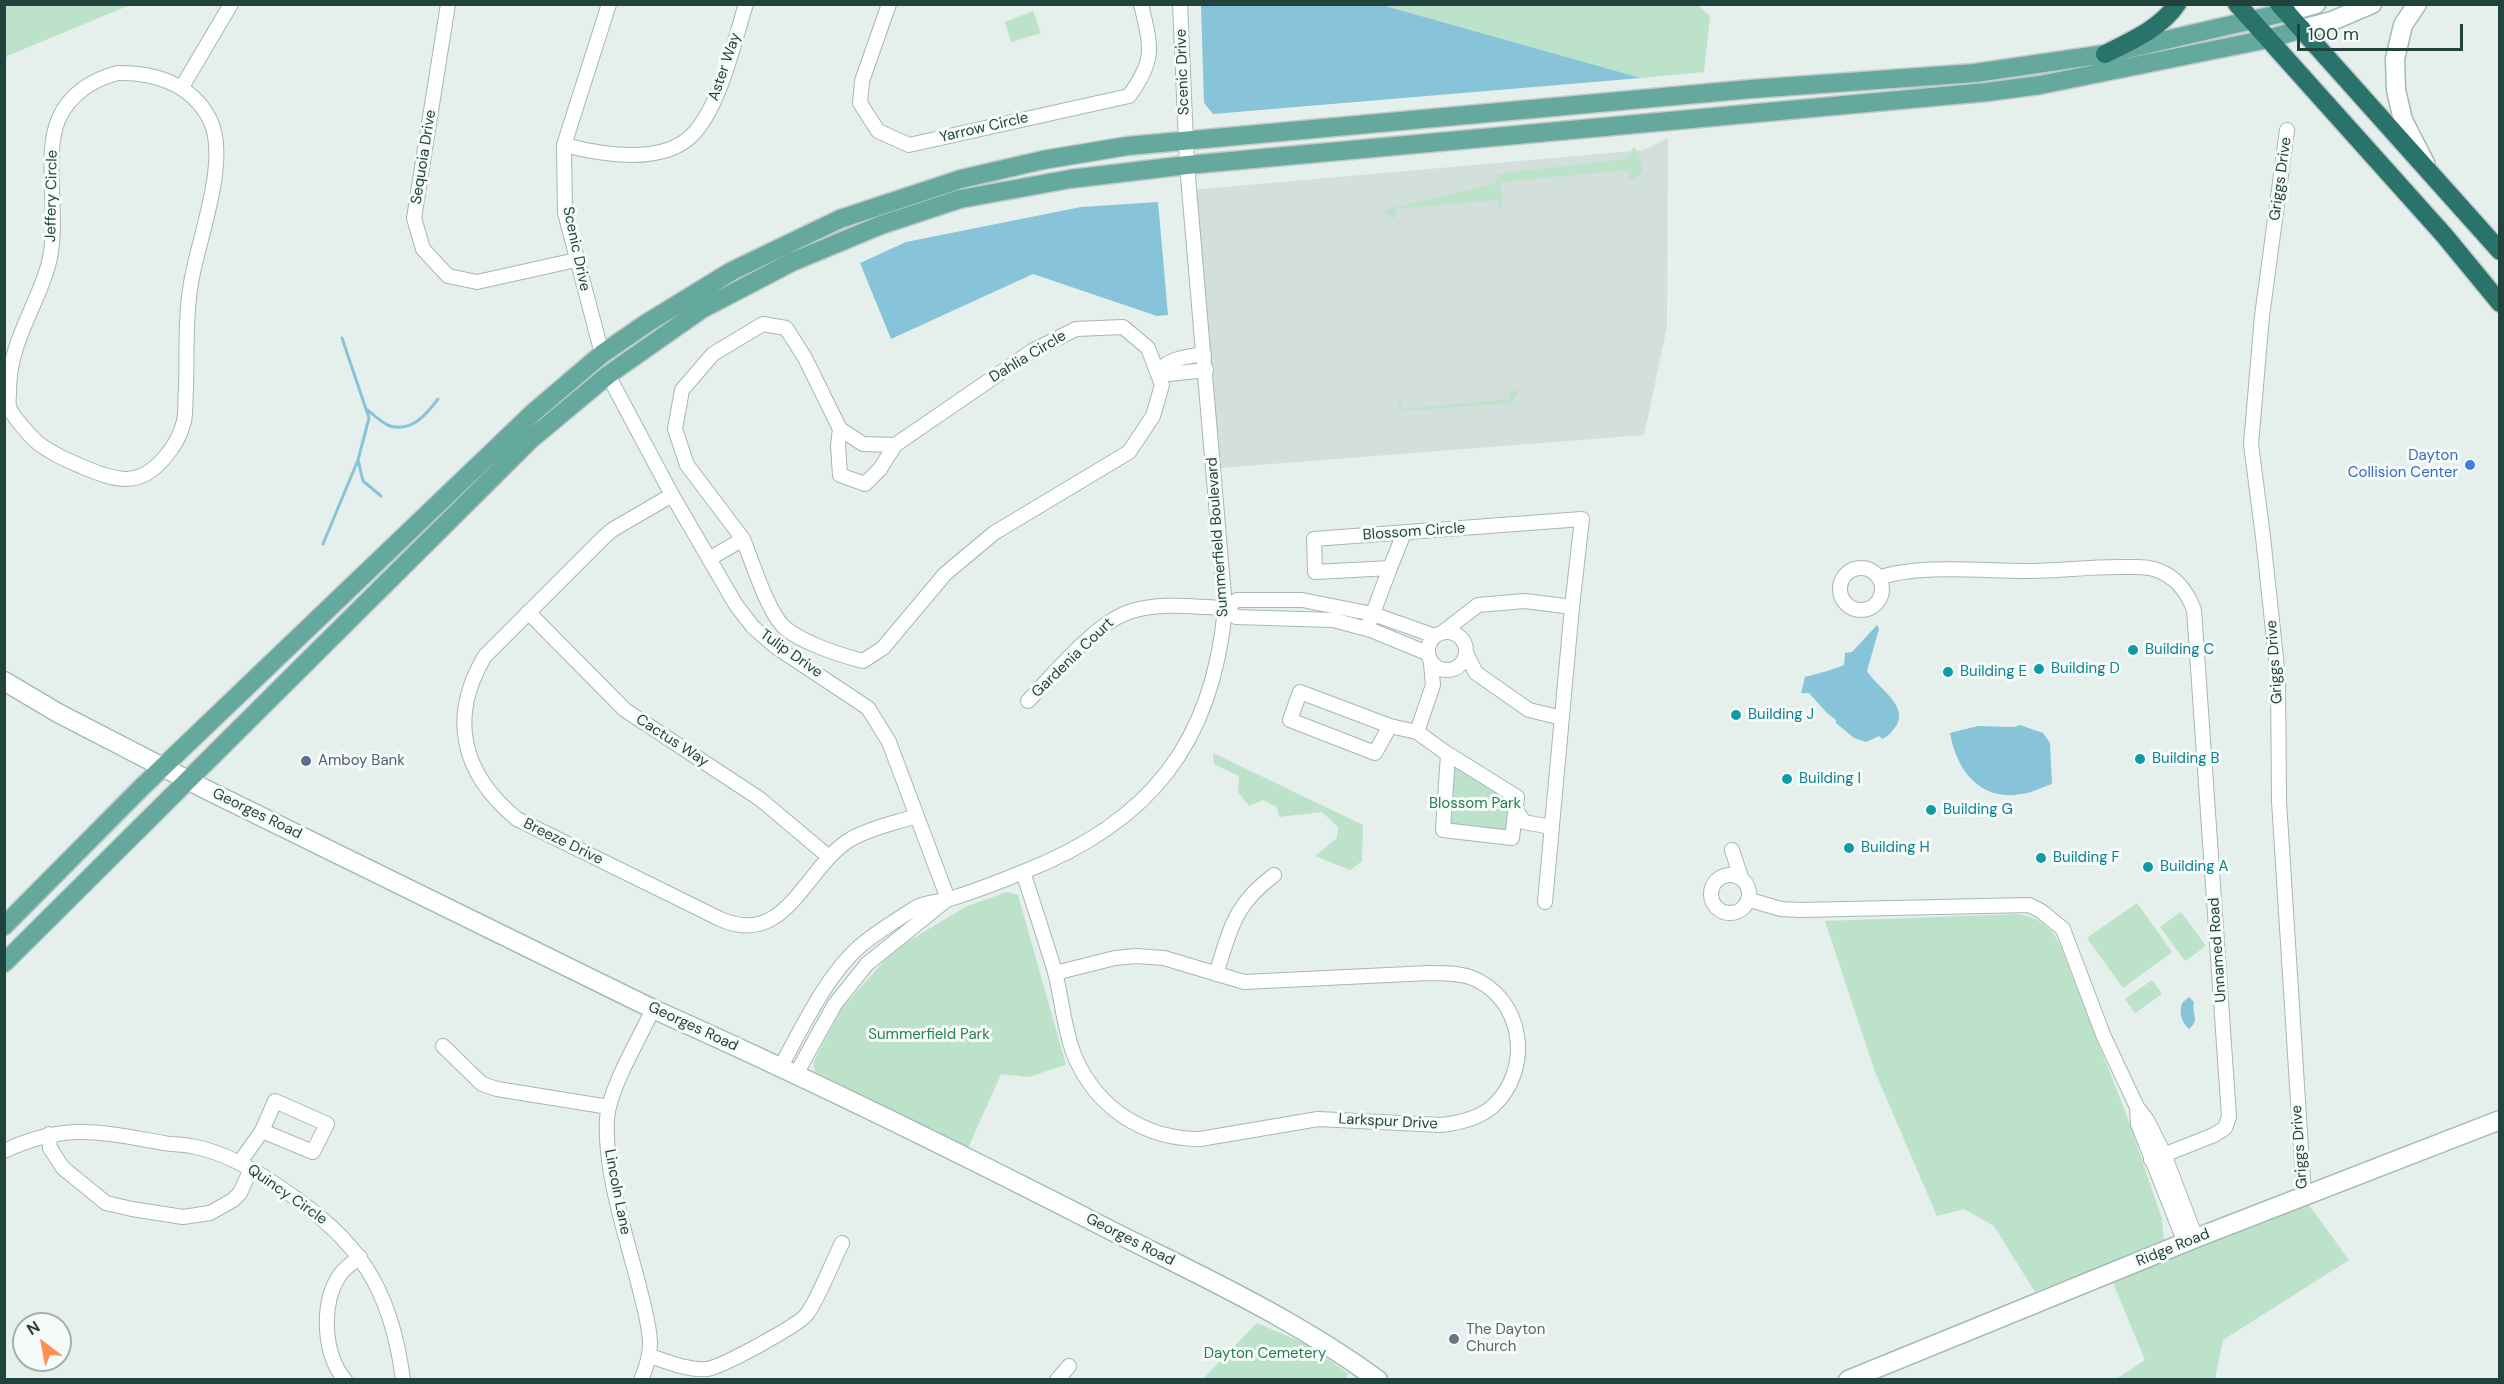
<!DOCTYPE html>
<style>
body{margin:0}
#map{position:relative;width:2504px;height:1384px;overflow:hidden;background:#e5efeb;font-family:"DM Sans",sans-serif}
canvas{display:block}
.frame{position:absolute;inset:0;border:6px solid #21433d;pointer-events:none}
.north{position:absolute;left:12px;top:1312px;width:60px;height:60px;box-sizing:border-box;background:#f6fbf9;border:2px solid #a1b1ae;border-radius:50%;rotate:328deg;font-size:16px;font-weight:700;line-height:24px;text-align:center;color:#21433d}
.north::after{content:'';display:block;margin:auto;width:21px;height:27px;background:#ff8e53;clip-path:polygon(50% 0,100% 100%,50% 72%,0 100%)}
.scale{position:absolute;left:2297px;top:24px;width:166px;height:27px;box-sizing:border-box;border:3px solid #21433d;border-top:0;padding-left:8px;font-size:18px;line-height:21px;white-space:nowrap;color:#21433d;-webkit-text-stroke:4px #f6fbf9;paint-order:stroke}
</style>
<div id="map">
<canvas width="2504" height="1384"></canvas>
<div class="frame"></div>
<div class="north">N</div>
<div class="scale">100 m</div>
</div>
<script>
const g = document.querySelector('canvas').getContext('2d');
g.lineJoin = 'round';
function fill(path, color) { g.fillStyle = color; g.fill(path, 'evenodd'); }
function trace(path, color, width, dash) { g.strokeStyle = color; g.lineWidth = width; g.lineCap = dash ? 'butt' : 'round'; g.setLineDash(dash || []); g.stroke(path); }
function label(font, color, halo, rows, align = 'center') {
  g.font = font + ' "DM Sans",sans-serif'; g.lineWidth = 6; g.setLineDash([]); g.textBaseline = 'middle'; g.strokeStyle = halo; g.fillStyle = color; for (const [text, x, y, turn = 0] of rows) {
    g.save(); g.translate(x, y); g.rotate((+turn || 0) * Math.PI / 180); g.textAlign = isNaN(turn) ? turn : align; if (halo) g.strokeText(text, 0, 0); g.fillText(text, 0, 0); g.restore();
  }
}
fill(new Path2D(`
 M1668 138 1667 327 1644 435 1220 468 1200 311 1191 190 1644 150Z`), '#d2dfdb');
fill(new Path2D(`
 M5 4H130V5L7 56 5 65Z
 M1382 5H1698L1710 16 1704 72 1641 78Z
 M1033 11 1041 33 1011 42 1005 22Z
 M1634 147 1641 158 1643 171 1637 178 1630 180 1628 170 1500 182 1503 208 1499 210 1497 200 1396 209 1395 218H1391L1384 210 1496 183 1497 174 1626 159Z
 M1515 390 1518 394 1509 403 1405 411 1397 405 1399 400 1402 402 1404 409 1510 399V391Z
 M1213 753 1363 825 1362 861 1350 870 1315 856 1337 838 1338 827 1322 812 1279 817 1277 807 1263 800 1249 806 1238 792 1239 776 1214 764Z
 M1453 766 1512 798 1506 831 1447 824Z
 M1007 892 1018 895 1066 1065 1028 1077 1001 1074 968 1148 815 1072 813 1063 841 1009 894 950 965 907Z
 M2137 903 2172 952 2123 988 2087 938Z
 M2181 912 2206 946 2185 961 2160 927Z
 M2017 914C2038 917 2051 926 2060 945L2128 1119 2162 1219 2164 1241 2035 1292 1994 1226 1964 1209 1937 1216 1875 1072 1825 921Z
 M2152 980 2162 994 2135 1013 2125 999Z
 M2306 1201 2349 1260 2223 1340 2215 1379H2116L2145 1360 2111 1278Z
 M1257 1323 1304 1343 1349 1374 1344 1380 1203 1379Z`), '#bce2ca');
fill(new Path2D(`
 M1201 5H1382L1641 78 1213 114 1204 103Z
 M1158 202 1168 315 1157 316 1033 274 891 339 860 263 906 242 1081 207Z
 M1877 625 1879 629 1867 671C1877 688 1914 708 1893 730 1890 734 1887 737 1882 739L1879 736 1866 742 1854 738 1836 723V720L1827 713 1809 693H1801L1805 677C1813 675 1839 668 1844 665L1845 653 1852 652Z
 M2020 725 2043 733 2050 743 2052 784C2042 787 2032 793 2021 794 1980 802 1956 769 1950 733L1978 726 2014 727Z
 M2189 997 2194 1002C2191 1016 2201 1019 2189 1029 2181 1021 2179 1013 2182 1003Z`), '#88c4d9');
trace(new Path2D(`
 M366 409C373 414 382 423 390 426 412 432 426 415 438 399
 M358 460 363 481 381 496
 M323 544 358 460 369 418 342 338`), '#88c4d9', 3);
const street = new Path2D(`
 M448 4 414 218 423 249 448 276 477 282 576 260
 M889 4 862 81 860 103 878 131 909 145 1129 96C1156 59 1151 47 1141 4
 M118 73C154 72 191 84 209 118 231 158 198 239 191 283 185 317 187 355 186 390 185 400 186 412 184 421 181 434 174 447 165 457 140 488 116 481 83 467 67 460 52 454 38 443 31 437 12 416 9 407 8 403 9 396 9 392 9 342 35 311 48 266 61 220 42 156 59 118 70 94 93 79 118 73Z
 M182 87 231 4
 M2287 130 2262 316 2251 444 2263 537 2278 677 2279 801 2304 1196
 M564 145C603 155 666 166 695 132 721 102 734 42 746 4
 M602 354 565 213 564 145 609 4
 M1204 354C1186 357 1170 358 1157 372L1169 374 1206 370
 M608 375 672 495 736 605 753 627 776 647 868 708 889 742 948 899
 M840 429 838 445 840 475 865 484 880 469 895 445
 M672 495 612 530 602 539 485 656C448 718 462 774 517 819L720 919C787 949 805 866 851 839 870 828 895 823 916 816
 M709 559 743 539 687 465 675 429 682 390 713 354 763 324 786 328 805 358 840 429 863 444 895 445 1032 351 1076 329 1123 327 1148 348 1162 385 1153 416 1129 452 994 533 945 574 883 648 863 661C840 655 803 643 785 628 768 613 752 561 743 539
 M1390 568 1404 533
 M1840 589a21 21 0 1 1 42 0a21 21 0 1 1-42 0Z
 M1879 578C1917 564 1984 571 2025 571 2059 571 2093 566 2126 567 2135 567 2145 566 2154 569 2174 575 2187 591 2194 610L2229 1117 2225 1128 2214 1135 2151 1160
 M1225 608 1237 600H1302L1373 614 1435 636
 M1225 608 1236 617 1333 620 1371 630 1427 653
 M528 612 625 710 760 799 829 857
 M1367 629 1390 568 1315 572 1314 539 1582 519 1572 607 1525 601 1478 605 1443 632
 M1428 651a19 19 0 1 1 38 0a19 19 0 1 1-38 0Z
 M1466 653 1476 673 1529 710 1562 718
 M1431 663 1433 685 1417 732 1449 755
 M1028 701C1053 675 1098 620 1132 611 1161 602 1195 607 1225 608
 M1390 726 1375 753 1290 720 1300 692 1390 726 1417 732
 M1448 754 1517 797 1512 838 1443 830Z
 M1517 811 1524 822 1551 827
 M1732 850 1741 877
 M1023 872C1034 906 1045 939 1055 972 1062 999 1064 1031 1075 1057 1097 1108 1144 1139 1200 1139L1318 1119 1441 1125C1459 1123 1478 1119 1492 1107 1534 1070 1524 997 1470 977 1457 973 1443 973 1429 973L1244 982 1164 958 1136 956 1115 958 1055 973
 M1711 894a19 19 0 1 1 38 0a19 19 0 1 1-38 0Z
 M1750 900 1781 909 1800 910 2029 905 2041 911 2063 929 2104 1037 2137 1107 2147 1120 2164 1154 2196 1238
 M1545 902 1572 607
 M1216 974C1231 928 1233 906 1274 875
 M443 1046 482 1084 497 1089 609 1107
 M780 1068C801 1030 826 976 859 947 876 932 897 920 915 908 925 902 939 902 950 899 975 891 999 882 1023 872 1149 823 1213 744 1225 608L1187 165 1180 4
 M795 1076 835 1004 867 964 944 902
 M2137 1107 2138 1124 2185 1243
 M49 1134 50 1148 63 1168 106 1203 132 1209 183 1217 210 1213 233 1200 240 1193 251 1169
 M4 1151C66 1122 101 1132 164 1143 173 1145 182 1144 191 1146 224 1152 253 1169 281 1188 358 1240 391 1286 403 1380
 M240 1162 262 1131 275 1101 327 1124 313 1152 262 1131
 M649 1356C667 1361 689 1371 707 1369 722 1367 799 1325 807 1314 819 1297 832 1263 842 1243
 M345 1380C323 1354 321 1304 339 1276 344 1268 352 1263 360 1257
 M641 1380C646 1368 650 1357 650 1344 650 1325 643 1304 639 1286 626 1236 604 1170 607 1119 609 1088 640 1038 653 1009
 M1057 1380 1069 1366`);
const secondary = new Path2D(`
 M2417 4 2403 25 2395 59 2396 90 2403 120 2425 163
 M2287 12 2316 4
 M2302 29 2332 21 2372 4
 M4 681 58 713 207 790 653 1009C808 1078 960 1153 1110 1230 1201 1276 1295 1319 1378 1380
 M1848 1380 2196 1238 2500 1120`);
const primary = new Path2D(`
 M4 926 142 787 534 412 602 354 647 323 732 271 840 219 961 179 1043 160 1127 146 1751 89 1975 73 2105 54 2287 12
 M4 963 530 440 608 375 702 309 792 262 881 225 960 199 1070 179 1187 165 1987 92 2040 85 2268 39 2302 29`);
const highway = new Path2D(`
 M2237 4 2444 235 2500 303
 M2279 4 2500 251
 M2105 54C2131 41 2160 29 2177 4`);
trace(street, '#a6b8b3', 16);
trace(secondary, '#a2bcb5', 21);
trace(primary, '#c1cac9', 21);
trace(highway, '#c1cac9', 21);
trace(street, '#fff', 14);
trace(secondary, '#fff', 18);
trace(primary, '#65a99e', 18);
trace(highway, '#2a736b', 18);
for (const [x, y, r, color] of [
 [2470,465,6,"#3f7fe0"],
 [2133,650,6,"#0f9aa8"],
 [2039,669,6,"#0f9aa8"],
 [1948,672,6,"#0f9aa8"],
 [1736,715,6,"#0f9aa8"],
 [2140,759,6,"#0f9aa8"],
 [306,761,6,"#5c6f8a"],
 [1787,779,6,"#0f9aa8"],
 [1931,810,6,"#0f9aa8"],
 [1849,848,6,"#0f9aa8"],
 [2041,858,6,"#0f9aa8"],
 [2148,867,6,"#0f9aa8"],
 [1454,1339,6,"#6b7280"]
]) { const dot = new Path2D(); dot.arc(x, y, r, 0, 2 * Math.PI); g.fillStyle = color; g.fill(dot); trace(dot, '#f6fbf9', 2); }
label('15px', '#21433d', '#f6fbf9', [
 ["Aster Way",725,67,-71],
 ["Scenic Drive",1183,72,-92],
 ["Yarrow Circle",984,128,-13],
 ["Sequoia Drive",424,157,-81],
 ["Griggs Drive",2281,179,-82],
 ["Jeffery Circle",52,196,-89],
 ["Scenic Drive",576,249,78],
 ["Dahlia Circle",1028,357,-31],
 ["Blossom Circle",1414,532,-4],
 ["Summerfield Boulevard",1218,537,-94],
 ["Tulip Drive",791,654,35],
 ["Gardenia Court",1073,658,-44],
 ["Griggs Drive",2275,662,-94],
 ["Cactus Way",672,741,33],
 ["Georges Road",257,814,26],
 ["Breeze Drive",563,842,26],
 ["Unnamed Road",2218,950,-94],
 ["Georges Road",693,1027,25],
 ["Larkspur Drive",1388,1122,3],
 ["Griggs Drive",2300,1147,-94],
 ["Lincoln Lane",617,1192,79],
 ["Quincy Circle",287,1195,35],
 ["Georges Road",1130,1240,27],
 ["Ridge Road",2173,1248,-22]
]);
label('15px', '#366cbe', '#f6fbf9', [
 ["Dayton",2458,456],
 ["Collision Center",2458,473]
], 'right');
label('15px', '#0d838f', '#f6fbf9', [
 ["Building C",2145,650],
 ["Building D",2051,669],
 ["Building E",1960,672],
 ["Building J",1748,715],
 ["Building B",2152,759],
 ["Building I",1799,779],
 ["Building G",1943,810],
 ["Building H",1861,848],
 ["Building F",2053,858],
 ["Building A",2160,867]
], 'left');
label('15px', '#4e5e75', '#f6fbf9', [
 ["Amboy Bank",318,761]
], 'left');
label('15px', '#277f51', '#f6fbf9', [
 ["Blossom Park",1475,804],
 ["Summerfield Park",929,1035],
 ["Dayton Cemetery",1265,1354]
]);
label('15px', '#5b616d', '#f6fbf9', [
 ["The Dayton",1466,1330],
 ["Church",1466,1347]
], 'left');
</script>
